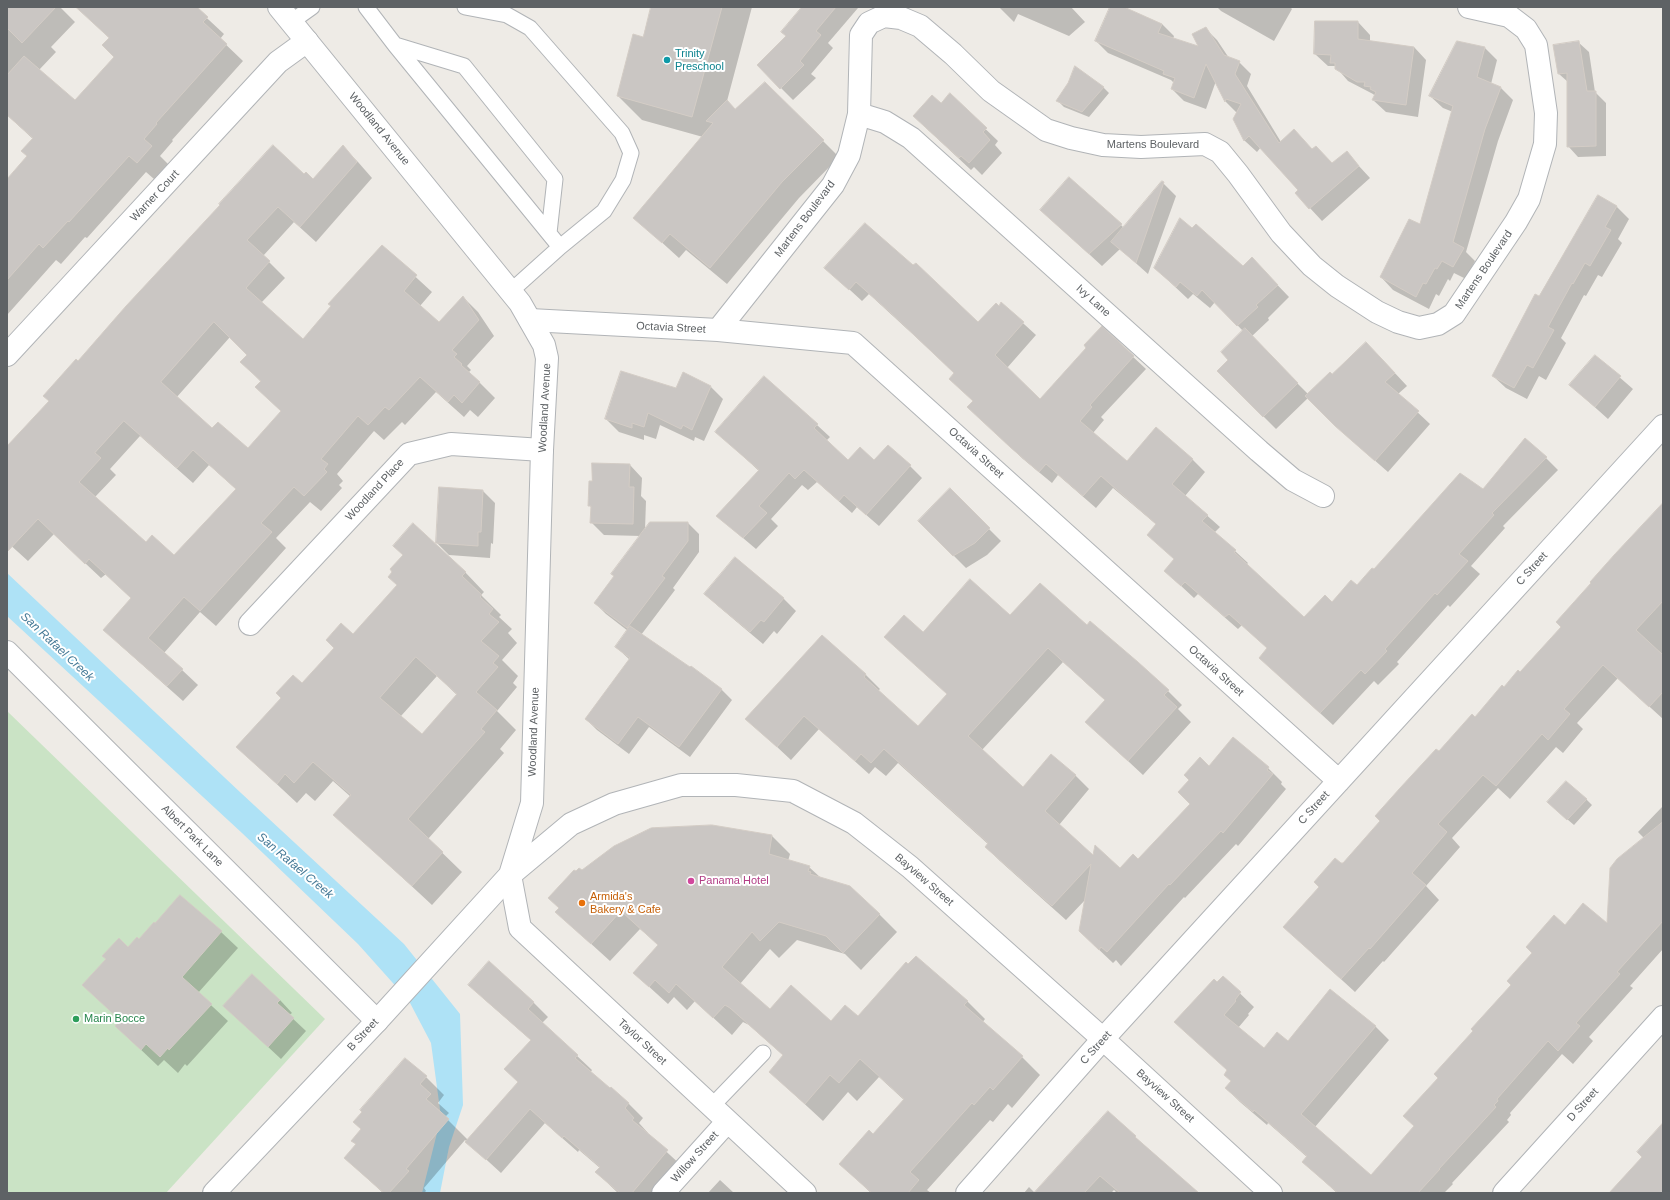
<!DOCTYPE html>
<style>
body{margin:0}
#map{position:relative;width:1670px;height:1200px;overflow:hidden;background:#eeebe6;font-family:Helvetica,sans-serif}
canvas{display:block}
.frame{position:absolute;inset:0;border:8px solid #5e6265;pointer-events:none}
</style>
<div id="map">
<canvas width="1670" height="1200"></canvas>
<div class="frame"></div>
</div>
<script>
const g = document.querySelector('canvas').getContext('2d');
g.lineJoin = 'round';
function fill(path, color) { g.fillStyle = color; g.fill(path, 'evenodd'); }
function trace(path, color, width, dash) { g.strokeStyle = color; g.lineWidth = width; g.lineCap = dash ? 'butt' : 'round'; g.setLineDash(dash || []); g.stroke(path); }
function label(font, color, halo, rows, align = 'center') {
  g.font = font + ' Helvetica,sans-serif'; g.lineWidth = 4; g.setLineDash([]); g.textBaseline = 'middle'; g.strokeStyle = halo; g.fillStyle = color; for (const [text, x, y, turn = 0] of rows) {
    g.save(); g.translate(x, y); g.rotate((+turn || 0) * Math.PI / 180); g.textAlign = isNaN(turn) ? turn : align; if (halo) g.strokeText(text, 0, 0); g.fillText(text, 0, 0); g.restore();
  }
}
fill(new Path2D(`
 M7 711 325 1019 166 1193H7Z`), '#cae3c5');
fill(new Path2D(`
 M7 573 241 793 404 944 460 1014 463 1105 449 1147 440 1193H422L441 1117 431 1043 409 1001 358 944 242 833 7 616Z`), '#aee2f6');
fill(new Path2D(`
 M7 7H60L75 22 51 47 56 52 39 70 76 102 115 57 110 38 95 7H195L224 34 220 39 243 61 172 140 173 141 160 156 168 164 154 179 146 172 87 238 85 237 61 264 56 260 7 315V181L28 156 33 139 7 115Z
 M652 7H752L727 101 736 110 765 83 839 157 799 198 727 284 686 250 679 258 635 218 703 137 642 120 618 96 644 39Z
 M803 7 858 8 828 43 833 48 811 74 816 78 793 100 758 65 787 37Z
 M999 7H1071L1085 22 1069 36 1018 14 1014 22Z
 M1111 7H1122L1162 24 1174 36 1173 39 1200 48 1205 28 1217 40 1229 58 1239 62 1251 74 1247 86 1281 142 1312 150 1332 164 1347 153 1370 178 1322 221 1296 193 1299 191 1261 147 1257 152 1245 141 1234 119 1237 113 1226 102 1216 81 1206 109 1184 101 1172 89 1174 83 1171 80 1108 53 1096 41Z
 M1217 7H1290L1292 9 1274 41 1221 11Z
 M1358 22 1370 35V41L1414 47 1426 60 1418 117 1386 112 1373 100 1375 96 1373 94 1348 81 1335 66H1328L1315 54Z
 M1578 42 1589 52 1595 92 1606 103V156L1578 157 1568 146V82L1559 74Z
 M1485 48 1497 60 1491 84 1501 88 1513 100 1498 141 1466 252 1475 261 1466 279 1454 273 1450 281 1448 279 1439 296 1436 294 1429 309 1393 290 1381 277 1420 226 1453 112 1443 108 1430 96Z
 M1069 83 1103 87 1109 93 1089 117 1064 107 1058 101Z
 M950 95 998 141 995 145 1002 153 982 175 974 167 971 170 926 128 941 104Z
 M343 147 358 162 372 178 316 242 294 222 263 256 285 278 261 303 303 340 383 247 432 292 420 306 439 323 463 297 478 312 494 336 467 366 471 370 469 372 495 398 478 417 470 410 464 417 436 392 405 425 402 422 384 440 374 431 337 474 343 481 339 485 342 488 321 511 310 502 276 538 286 548 216 626 200 612 164 653 198 685 183 701 120 645 132 599 106 574 101 578 54 534 28 561 7 542V448L50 401 78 362 304 176 313 180ZM230 337 248 355 242 362 261 382 256 387 282 412 248 450 212 430 176 398ZM140 436 193 483 209 465 237 490 174 556 146 543 95 497 116 475 110 469Z
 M1163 183 1176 196 1148 274 1120 249 1102 266 1041 210 1121 225 1124 228Z
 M1599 197 1617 207 1629 219 1618 239 1622 243 1602 277 1598 275 1586 296 1584 295 1561 338 1566 343 1546 380 1539 376 1527 399 1506 388 1493 376Z
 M1243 267 1264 271 1289 297 1268 318 1269 320 1251 337 1308 394 1332 375 1379 356 1407 386 1398 394 1430 424 1388 472 1349 438 1308 398 1276 429 1218 371 1229 360 1243 331 1215 302 1210 308 1193 294 1188 299 1155 268Z
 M826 268 978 324 1002 304 1036 335 1007 368 1040 401 1088 348 1102 328 1146 369 1101 417 1104 420 1093 433 1127 463 1156 428 1193 460 1205 472 1185 496 1220 527 1214 533 1235 551 1248 563 1246 565 1304 618 1332 604 1357 587 1374 571 1483 490 1546 458 1558 470 1503 526 1505 528 1471 566 1480 574 1450 607 1448 605 1397 662 1399 664 1378 685 1374 681 1333 725 1273 670 1268 648 1242 625 1238 629 1198 594 1194 598 1165 571 1175 559 1157 525 1113 488 1096 508 1058 475 1052 483 1023 459 981 419 974 401 955 373 869 294 862 301Z
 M1595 356 1633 389 1608 419 1570 385Z
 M764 377 817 425 830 437 826 441 848 461 875 462 910 466 922 478 879 526 857 507 852 513 817 482 808 490 802 485 771 519 778 526 756 549 717 516 759 471 716 431Z
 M711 387 723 399 704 441 695 437 694 441 660 425 656 439 644 435V440L619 432 606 419Z
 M630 465 642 478 641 496 646 501 645 530 651 523H688L699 534V552L673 588 675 590 641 635 721 689 732 700 690 757 649 727 629 754 597 730 586 719 630 660 616 647 628 631 606 614 595 603 615 577 612 574 641 536 604 535 591 522 592 508 589 505 592 482Z
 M950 490 1001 541 987 555 966 568 919 521Z
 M483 491 495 503 493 544 491 543 490 558 449 555 437 543Z
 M1663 509V719L1618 678 1577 723 1583 729 1563 753 1556 747 1510 799 1498 788 1452 838 1460 847 1426 886 1439 900 1384 962 1383 961 1355 992 1284 927 1341 864H1344L1439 753 1475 719 1563 627Z
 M736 558 784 599 796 611 777 634 774 631 763 644 718 606 705 594Z
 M465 572 484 592 481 595 501 615 499 617 512 629 508 633 517 643 502 660 518 676 513 683 517 687 497 711 516 730 500 749 504 753 428 839 462 872 432 905 335 815 351 797 333 781 315 801 306 793 297 803 237 747 353 635ZM437 676 457 695 422 735 401 716Z
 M1010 617 1087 627 1137 663 1168 691 1182 705 1178 709 1191 722 1143 775 1086 722 1106 701 1063 662 982 750 1023 788 1075 775 1089 789 1059 825 1094 857 1120 869 1138 860 1191 804 1209 767 1234 738 1268 768 1282 782 1281 784 1286 789 1238 846 1236 844 1185 898 1184 897 1121 966 1116 960 1113 963 1094 945 1086 899 1066 920 1000 861 986 847 988 844 898 763 886 776 875 767 869 774 819 729 791 760 747 719 822 636 866 675 880 689 878 691 918 727 948 694 923 634Z
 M1586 799 1592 805 1574 825 1554 808Z
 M1663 806V949L1630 986 1633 988 1589 1037 1593 1041 1573 1064 1562 1054 1510 1113 1511 1115 1507 1120 1509 1122 1452 1183 1453 1184 1444 1193H1337L1303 1162 1307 1157 1268 1123 1267 1125 1240 1102 1226 1088 1232 1081 1228 1071 1217 983 1223 977 1254 1007 1248 1014 1249 1015 1238 1028 1264 1049 1288 1043 1331 991 1376 1027 1389 1040 1315 1127 1371 1176 1415 1127 1439 1079 1475 1031 1565 926 1607 925 1644 838 1638 832Z
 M772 836 790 854 788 861 809 867 821 878 879 914 897 932 861 970 845 954 797 940 779 958 770 949 740 984 770 1011 831 1023 967 1001 985 1019 982 1023 1022 1057 1040 1075 1012 1108 1008 1104 993 1122 990 1120 927 1190 931 1193H871L840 1164 874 1135 904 1100 879 1077 857 1101 848 1092 823 1121 770 1072 784 1056 749 1025 743 1022 732 1035 695 1001 687 1010 674 997 668 1004 634 973 659 945 640 929 610 961 556 912 582 872Z
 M221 932 238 948 198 993 228 1021 187 1066 185 1064 178 1073 164 1060 158 1066 116 1026 121 1021 84 985 139 940Z
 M484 999 533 1002 548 1017 542 1023 592 1070 590 1073 629 1104 643 1118 639 1123 648 1133 647 1134 682 1166 659 1193H618L596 1172 600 1168 579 1150 578 1152 545 1123 501 1173 465 1140 424 1188 426 1191 424 1193H383L345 1158 357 1145 352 1141 362 1130 354 1122 363 1112 426 1077 444 1095 438 1103 449 1113 445 1117 468 1140 519 1083 532 1041Z
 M280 1000 292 1013 289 1015 306 1031 281 1059 224 1006Z
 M1135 1137 1198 1193H1117L1114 1190 1111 1193H1024L1029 1187 1035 1193Z
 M720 1180 734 1193H708Z`), '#0003');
const building = new Path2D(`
 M7 7H56L22 43 7 28Z
 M76 7H197L208 17 203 22 227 44 156 123 157 124 144 139 152 146 137 163 129 156 69 222 68 221 43 248 39 244 7 280V179L27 156 21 151 33 138 7 115V75L24 56 75 100 114 57 102 45 109 38Z
 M651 7H722L692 117 617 96 633 34 643 37Z
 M802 7H836L816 31 821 35 800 61 804 65 780 89 757 65 786 36 781 32Z
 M1110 7H1124L1162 24 1158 33 1198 46 1192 34 1206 27 1224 55 1240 61 1235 74 1279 143 1294 129 1312 149 1316 146 1332 163 1347 151 1359 166 1309 209 1295 193 1298 190 1249 136 1244 141 1233 119 1241 104 1226 99 1225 102 1206 64 1194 98 1171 89 1175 78 1163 74 1164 71 1095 41Z
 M1315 21H1358V39L1414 47 1406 105 1372 100 1376 92 1370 89 1371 87 1364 86 1365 82H1357L1335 69V63H1330L1331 55 1314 54Z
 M1457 41 1485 47 1477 77 1501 87 1485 129 1453 242 1464 248 1453 267 1442 261 1437 269 1435 268 1426 284 1423 283 1416 297 1380 277 1409 219 1420 224 1453 106 1429 96Z
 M1579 41 1587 91H1596V146L1567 147V73L1558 74 1553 45Z
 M1075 66 1104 87 1082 112 1056 101 1068 83Z
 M765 82 824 140 782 182 710 268 670 234 662 243 633 218 713 123 706 121 727 100 735 109Z
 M950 93 987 128 983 132 990 140 969 163 961 156 959 158 913 116 932 95 941 103Z
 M273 145 304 174 306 172 313 179 343 145 357 162 300 227 278 207 247 240 270 261 246 288 303 339 331 306 328 304 382 245 417 275 404 291 439 322 463 296 479 320 452 350 457 354 454 357 462 364 461 365 480 382 462 403 454 395 448 402 420 377 389 410 385 407 368 425 358 416 321 459 328 464 324 469 327 472 304 496 294 487 261 523 272 532 200 611 184 597 148 638 183 669 167 686 103 630 131 598 89 559 85 564 38 519 7 552V446L49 401 43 396 76 359 78 361 126 306 220 205 219 204ZM214 322 247 355 240 362 261 381 255 387 281 411 248 448 218 422 212 428 161 382ZM124 421 177 468 193 450 236 489 174 555 152 535 146 542 79 482 101 458 95 453Z
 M1069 177 1122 224 1089 254 1040 210Z
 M1162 181 1164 182 1136 263 1111 242Z
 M1598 195 1617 206 1605 227 1611 230 1590 266 1585 263 1573 284 1572 283 1548 327 1554 330 1533 368 1527 365 1514 388 1492 376 1535 294 1539 296Z
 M1180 218 1192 228 1196 224 1243 266 1252 257 1278 285 1256 305 1258 307 1237 326 1202 290 1197 296 1180 282 1176 287 1154 268Z
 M865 223 913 265 916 263 978 322 996 303 999 306 1001 302 1024 322 995 355 1040 399 1086 348 1084 345 1102 326 1134 356 1090 405 1092 407 1080 421 1127 461 1156 427 1193 459 1172 484 1208 515 1202 521 1236 550 1234 552 1304 617 1325 595 1332 602 1351 580 1357 585 1372 568 1374 569 1460 473 1483 489 1525 438 1547 457 1492 513 1494 515 1459 554 1468 561 1437 595 1435 593 1385 649 1387 651 1365 674 1361 670 1320 713 1259 658 1267 648 1229 614 1225 617 1185 582 1181 586 1164 571 1174 559 1147 535 1156 524 1101 476 1083 496 1046 464 1039 472 1010 447 967 407 973 401 949 379 954 373 892 314 856 282 849 290 824 268Z
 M1245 328 1298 383 1263 417 1217 371 1228 360 1221 352Z
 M1366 342 1395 373 1385 382 1419 411 1375 461 1335 426 1305 396 1330 372 1332 374Z
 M1595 355 1621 376 1595 407 1569 385Z
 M621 371 676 388 683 372 711 386 692 430 683 425 681 429 648 413 644 427 632 423V428L605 419Z
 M764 376 818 424 814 428 848 460 860 447 874 460 888 445 911 465 866 515 844 495 839 501 804 470 795 479 789 473 759 506 767 513 743 538 716 516 759 470 715 432Z
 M592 463 630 464 629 487H634L633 524 590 523 591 506H588L589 481H592Z
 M439 487 483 490 481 532H478V546L436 543Z
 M950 488 990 528 975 543 953 556 918 521Z
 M1663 503V601L1636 630 1663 655V692L1649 707 1603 665 1564 709 1570 714 1548 740 1542 734 1496 786 1483 775 1438 824 1447 832 1412 873 1426 885 1370 949 1369 948 1341 979 1283 927 1319 887 1314 882 1335 858 1341 863H1343L1380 821 1375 816 1400 788 1436 749 1439 751 1472 714 1475 717 1502 685 1504 687 1518 670 1520 672 1561 627 1556 622 1591 583 1590 582 1615 554Z
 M650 522H688V541L662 576 665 578 627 628 594 603 614 576 611 574Z
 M413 523 466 572 462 576 482 595 480 597 493 609 489 614 499 622 481 641 499 656 493 663 498 667 476 692 497 710 481 729 485 732 408 819 443 852 412 886 333 815 351 795 313 762 294 783 285 774 277 784 236 747 281 698 276 693 293 675 302 683 334 648 326 640 341 623 353 634 397 585 388 577 392 572 390 569 403 555 393 546ZM416 657 457 694 422 734 380 698Z
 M735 557 784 598 764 622 761 620 750 632 704 594Z
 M970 579 1010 615 1040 583 1087 625 1090 621 1138 662 1169 690 1164 695 1177 707 1128 761 1085 722 1105 700 1048 648 968 736 1023 787 1051 754 1076 775 1045 811 1093 855 1095 845 1120 868 1133 854 1138 859 1190 804 1178 792 1189 780 1184 775 1200 757 1209 766 1233 737 1269 767 1267 770 1273 774 1223 833 1221 831 1170 885 1169 884 1107 952 1101 947 1099 950 1079 931 1091 864 1052 906 985 847 988 843 884 749 871 763 861 754 855 761 804 716 777 747 745 719 822 635 866 674 864 677 918 726 947 694 884 637 904 615 923 632Z
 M630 626 690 667 691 666 722 689 679 747 638 717 618 744 585 719 630 658 615 647Z
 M1566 781 1587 799 1567 820 1547 802Z
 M1663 822V921L1617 972 1620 974 1576 1023 1580 1026 1558 1051 1548 1041 1497 1099 1498 1101 1494 1105 1496 1107 1439 1169H1440L1418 1193H1338L1302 1162 1307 1156 1254 1110 1253 1112 1225 1088 1231 1081 1224 1075 1227 1070 1174 1022 1214 979 1217 982 1223 976 1241 992 1235 1000 1236 1001 1224 1015 1264 1048 1277 1032 1288 1041 1330 989 1376 1026 1301 1114 1371 1175 1414 1126 1403 1116 1438 1078 1434 1074 1473 1031 1471 1029 1511 985 1507 981 1532 953 1526 947 1554 915 1565 925 1583 903 1607 923 1610 868 1617 859Z
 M712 825 772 835 769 854 810 866 808 871 811 872 810 874 850 886 880 914 843 953 826 936 779 922 760 941 752 932 722 967 770 1009 791 985 831 1021 845 1005 858 1016 906 962 908 964 916 956 968 1001 964 1005 1023 1056 993 1090 990 1087 974 1105 972 1103 910 1172 919 1180 908 1193H872L839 1164 869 1130 873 1134 904 1099 860 1059 839 1083 830 1075 805 1104 769 1072 783 1055 730 1008 725 1005 713 1018 676 984 669 993 655 980 649 987 633 973 658 945 621 911 591 944 555 912 559 908 548 898 574 870 576 871 579 868 582 870 614 846 651 828Z
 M180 895 222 931 182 977 212 1004 169 1050 168 1048 160 1057 146 1044 141 1050 115 1026 120 1020 82 985 106 959 102 956 119 938 128 947 137 937 139 939 154 922 155 923Z
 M489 961 534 1002 528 1009 578 1055 575 1058 610 1088 611 1087 629 1103 625 1108 634 1118 632 1120 668 1150 632 1193H620L595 1172 600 1167 564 1136 562 1138 530 1109 486 1160 465 1142 518 1082 504 1069 531 1040 468 985Z
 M252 974 280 1000 277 1003 294 1018 268 1047 223 1006Z
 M405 1058 427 1076 420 1084 431 1094 426 1099 449 1119 406 1169 409 1171 389 1193H384L344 1158 356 1144 351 1141 361 1129 353 1122 362 1112 360 1110Z
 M1108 1111 1136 1136 1135 1137 1199 1193H1120L1100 1176 1084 1193H1034Z
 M1663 1123V1193H1609L1642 1157 1637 1152Z`);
fill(building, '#cac6c3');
trace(building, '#d3ccc5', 1);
const service = new Path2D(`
 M366 7 395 45 560 247 511 291
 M465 7 507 15 530 28 622 133 631 153 623 180 604 211 560 247
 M291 22 312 7
 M395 45 464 66 555 179 549 233
 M711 1107 763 1053`);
const minor = new Path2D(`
 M859 114 885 122 911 138 1259 451 1293 480 1323 496
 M530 320 718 330 853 343 1339 781
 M718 330 833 185 849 155 859 114 861 35 869 23 884 16 901 18 920 26 953 54 991 91 1046 130 1071 138 1103 145 1141 147 1205 144 1220 152 1238 174 1281 233 1312 266 1337 286 1377 312 1398 322 1419 328 1438 324 1454 314 1516 222 1529 199 1545 144 1546 113 1536 45 1526 29 1509 16 1469 7
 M7 355 278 62 307 41
 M250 624 409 454 451 444 542 450
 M7 652 377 1021
 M510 875 520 928 805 1193
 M663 1193 727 1122
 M967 1193 1103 1039 1663 426`);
const tertiary = new Path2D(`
 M279 7 520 303 544 345 547 358 542 450 532 803 510 875
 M214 1193 377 1021 510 875 571 824 614 804 681 785H736L793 791 854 823 910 867 1103 1039 1271 1193
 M1504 1193 1663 1017`);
trace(service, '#b1b4b7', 17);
trace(minor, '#b1b4b7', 24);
trace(tertiary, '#b1b4b7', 24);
trace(service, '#fff', 15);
trace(minor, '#fff', 22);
trace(tertiary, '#fff', 22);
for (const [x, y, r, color] of [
 [667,60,4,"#0f9aa8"],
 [691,881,4,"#d1479c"],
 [582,903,4,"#e8710a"],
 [76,1019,4,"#2e9e5b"]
]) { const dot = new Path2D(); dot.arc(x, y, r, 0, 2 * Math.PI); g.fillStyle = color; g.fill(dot); trace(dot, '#fff', 1.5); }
label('11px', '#0d838f', '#fff', [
 ["Trinity",675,54],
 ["Preschool",675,67]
], 'left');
label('11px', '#5e6265', '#fff', [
 ["Woodland Avenue",379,129,51],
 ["Martens Boulevard",1153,145],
 ["Warner Court",155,196,-47],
 ["Martens Boulevard",805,219,-53],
 ["Martens Boulevard",1484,270,-56],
 ["Ivy Lane",1093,301,42],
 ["Octavia Street",671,328,3],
 ["Woodland Avenue",545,408,-87],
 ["Octavia Street",976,453,42],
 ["Woodland Place",375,490,-47],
 ["C Street",1532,569,-48],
 ["Octavia Street",1216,671,42],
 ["Woodland Avenue",534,732,-88],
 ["C Street",1314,808,-48],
 ["Albert Park Lane",192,836,45],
 ["Bayview Street",924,880,41],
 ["B Street",363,1035,-47],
 ["Taylor Street",642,1042,43],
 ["C Street",1096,1048,-48],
 ["Bayview Street",1165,1096,42],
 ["D Street",1583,1105,-48],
 ["Willow Street",695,1157,-48]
]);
label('11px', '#b23c85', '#fff', [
 ["Panama Hotel",699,881]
], 'left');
label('11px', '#c56008', '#fff', [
 ["Armida's",590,897],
 ["Bakery & Cafe",590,910]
], 'left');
label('11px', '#27864d', '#fff', [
 ["Marin Bocce",84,1019]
], 'left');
label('italic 12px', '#467a97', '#fff', [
 ["San Rafael Creek",57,647,43],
 ["San Rafael Creek",295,866,40]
]);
</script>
